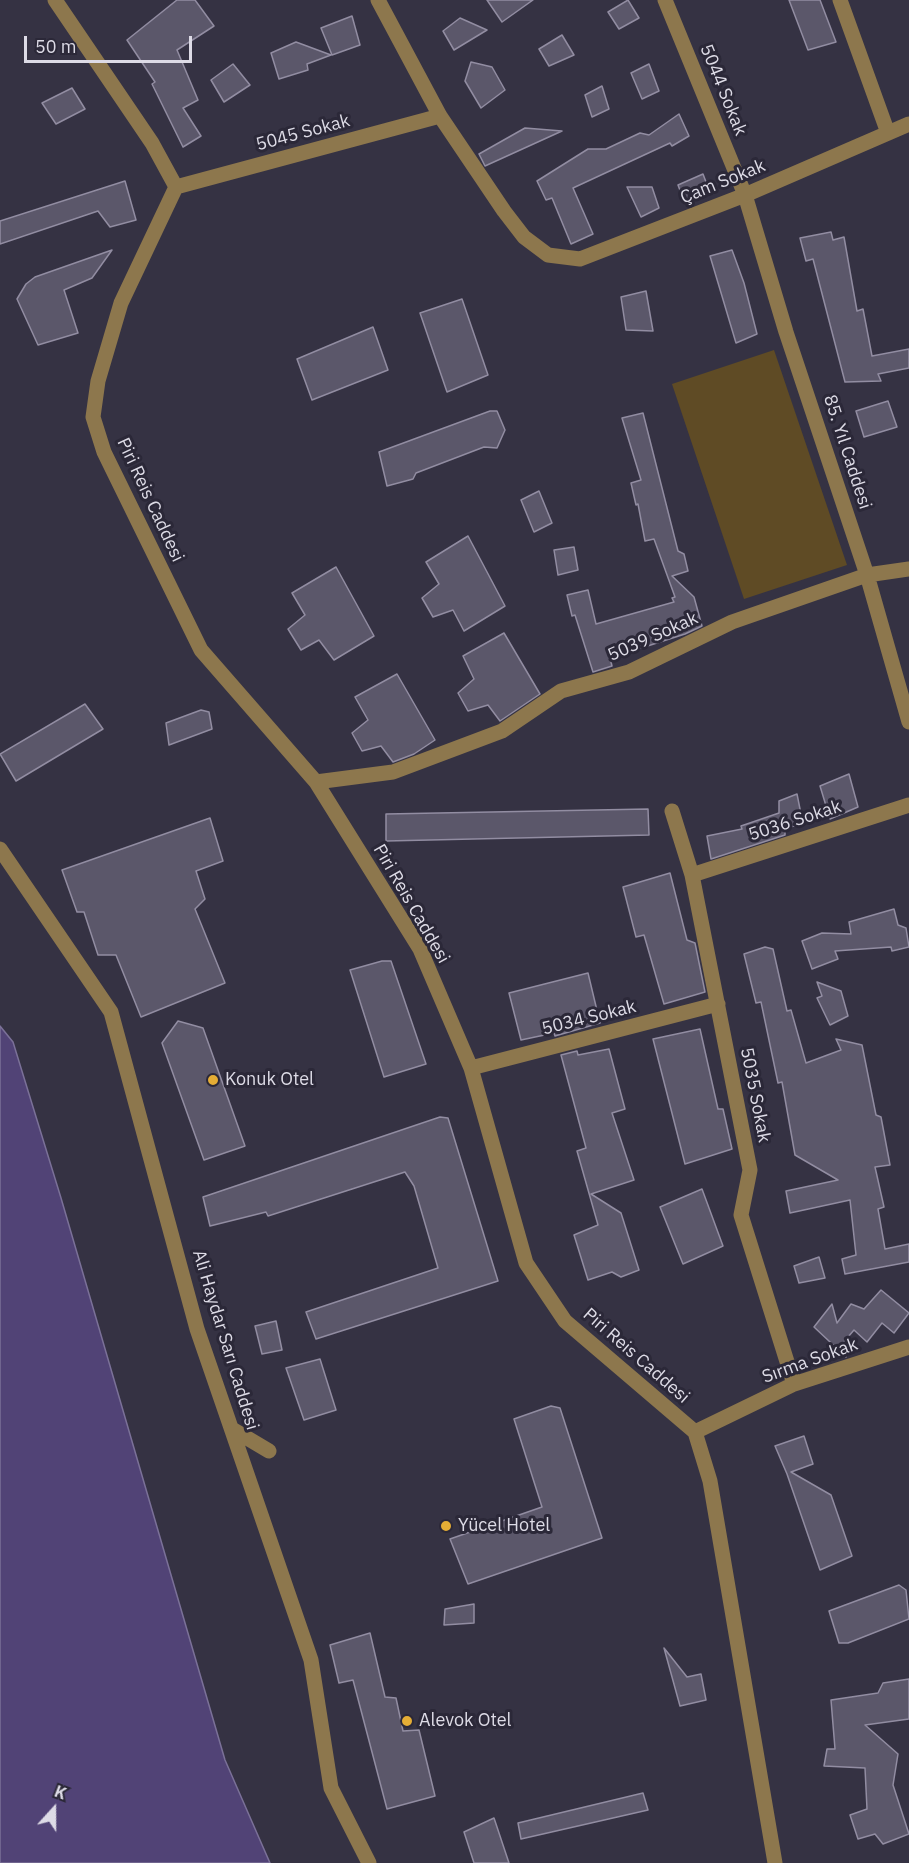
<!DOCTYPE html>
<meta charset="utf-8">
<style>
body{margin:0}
#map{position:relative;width:909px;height:1863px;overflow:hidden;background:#353243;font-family:"IBM Plex Sans",sans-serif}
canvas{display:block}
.north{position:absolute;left:24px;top:1779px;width:60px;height:60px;-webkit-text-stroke:4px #2b2838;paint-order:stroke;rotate:21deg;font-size:16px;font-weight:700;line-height:24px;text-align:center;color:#dddbe6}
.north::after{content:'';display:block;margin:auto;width:21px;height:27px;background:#dddbe6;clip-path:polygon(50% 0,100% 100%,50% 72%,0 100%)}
.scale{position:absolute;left:24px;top:36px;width:168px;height:27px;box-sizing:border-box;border:3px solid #dddbe6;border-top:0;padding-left:8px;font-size:18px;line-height:21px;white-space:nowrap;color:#dddbe6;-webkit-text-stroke:4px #2b2838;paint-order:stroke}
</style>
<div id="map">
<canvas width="909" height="1863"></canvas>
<div class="north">K</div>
<div class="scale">50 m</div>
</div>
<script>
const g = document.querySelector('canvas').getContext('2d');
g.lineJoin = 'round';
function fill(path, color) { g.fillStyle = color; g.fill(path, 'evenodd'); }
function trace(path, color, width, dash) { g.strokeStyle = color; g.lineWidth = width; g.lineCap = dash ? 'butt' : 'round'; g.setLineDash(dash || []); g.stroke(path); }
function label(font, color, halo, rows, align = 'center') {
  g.font = font + ' "IBM Plex Sans",sans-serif'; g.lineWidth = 6; g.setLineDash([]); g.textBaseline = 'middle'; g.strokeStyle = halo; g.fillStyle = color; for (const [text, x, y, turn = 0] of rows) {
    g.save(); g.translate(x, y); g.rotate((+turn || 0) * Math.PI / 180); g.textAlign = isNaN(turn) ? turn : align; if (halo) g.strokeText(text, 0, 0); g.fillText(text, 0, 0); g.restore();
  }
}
fill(new Path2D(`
 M774 350 847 565 744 599 672 384Z`), '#5f4b25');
const water = new Path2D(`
 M0 1026 13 1042 61 1198 225 1760 270 1863H0Z`);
fill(water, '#514376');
trace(water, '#7b7198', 1.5);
const building = new Path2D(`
 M177 0H195L214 26 177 50 198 100 183 108 201 136 183 147 152 84 155 82 127 40Z
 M487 0H533L502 22Z
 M628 0 639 18 619 29 608 12Z
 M789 0H820L836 42 808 50Z
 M352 16 360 45 332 55 321 28Z
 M460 18 487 30 454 50 443 31Z
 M562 35 574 55 549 66 539 49Z
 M296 42 331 55 307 64 308 70 279 79 271 53Z
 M471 62 492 67 505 90 481 108 465 81Z
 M233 64 250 85 224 102 211 80Z
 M649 64 659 91 642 99 631 73Z
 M602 86 609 109 592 117 585 95Z
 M72 88 85 109 56 124 42 103Z
 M679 114 689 136 672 146 670 143 573 188 593 234 571 244 552 198 546 200 537 181 588 149H606L640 133 649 135Z
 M525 128 562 131 485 166 479 154Z
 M703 174 709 190 684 201 678 185Z
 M125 181 136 220 110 227 98 211 0 244V221Z
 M627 187H652L659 208 641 217Z
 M831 232 833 240 844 237 857 311 863 309 872 356 909 349V368L878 374 881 381 845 382 813 259 806 261 800 238Z
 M112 250 92 278 64 290 78 333 38 345 17 299 26 284 35 277Z
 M732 250 744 283 757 334 736 343 710 256Z
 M646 291 653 331 626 330 621 297Z
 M462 299 488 375 447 392 420 313Z
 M373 327 388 370 312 400 297 359Z
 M888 401 897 427 864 437 856 411Z
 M490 411H497L505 430 497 448 484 447 416 473 413 479 387 486 379 452Z
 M643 413 678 551 684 554 688 571 672 576 694 597 702 626 685 634 610 658 612 666 593 672 575 615 572 616 567 595 588 590 596 624 674 602 672 598 675 597 654 539 645 541 638 504 636 505 631 483 641 480 622 418Z
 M539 491 552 523 534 532 521 500Z
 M468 536 505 606 464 631 453 610 433 617 422 598 439 584 426 562Z
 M574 547 578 570 558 575 554 550Z
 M336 567 374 636 334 660 319 640 301 650 288 629 305 615 292 593Z
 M504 633 540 694 500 721 488 705 468 711 458 693 474 679 463 656Z
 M397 674 435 740 414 754 393 762 381 746 362 751 352 733 368 720 355 697Z
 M85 704 103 729 16 781 0 754Z
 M201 710 209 712 212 729 169 745 166 723Z
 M849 774 858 807 830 819 820 786Z
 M797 794 803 824 785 828V835L711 859 707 836 742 829 741 826 779 813V801Z
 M648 809 649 835 386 841V814Z
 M210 818 223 861 196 871 205 899 195 909 225 983 141 1017 116 955H98L84 912H77L62 870Z
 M670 873 687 940 695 943 705 992 664 1004 644 935 636 937 623 887Z
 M894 909 898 925 906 928 909 947 892 951 891 947 835 951 838 959 812 969 802 941 822 933 851 934 849 922Z
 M765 947 773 949 787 1011 791 1010 806 1063 841 1050 836 1039 862 1045 876 1115 881 1117 890 1165 875 1167 884 1207 878 1209 885 1249 909 1244V1262L845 1274 842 1259 856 1255 850 1200 790 1213 786 1191 838 1180 795 1155 782 1082 778 1083 761 1002 756 1003 744 954Z
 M382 961H391L426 1064 384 1077 350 970Z
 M588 973 600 1023 555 1036 554 1033 521 1040 509 993Z
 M817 982 841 991 848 1016 830 1025 817 998 822 996Z
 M178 1021 203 1028 245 1146 204 1160 162 1043Z
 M700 1029 718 1109H723L732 1149 685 1164 653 1039Z
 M609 1049 625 1109 612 1113 634 1180 591 1194 621 1213 639 1270 621 1277 612 1272 588 1280 574 1235 598 1225 577 1151 586 1148 561 1055 577 1051 578 1055Z
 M440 1117 448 1118 498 1281 316 1339 306 1312 438 1268 414 1186 405 1172 268 1216 266 1212 210 1226 203 1197Z
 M702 1189 723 1246 683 1264 660 1207Z
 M819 1257 825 1278 799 1283 794 1266Z
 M881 1290 909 1313 894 1333 882 1323 867 1342 854 1330 842 1344 846 1357 814 1327 832 1304 837 1323 851 1304 864 1309Z
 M276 1321 282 1350 262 1354 255 1326Z
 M320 1359 336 1410 304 1420 286 1368Z
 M551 1406 560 1408 602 1538 468 1584 450 1539 542 1507 514 1419Z
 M804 1436 813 1464 791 1472 831 1495 852 1556 820 1570 787 1474 775 1446Z
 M899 1585 906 1590 909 1619 848 1643H839L829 1611Z
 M474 1604V1623L444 1625 445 1609Z
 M370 1633 385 1697 396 1698 403 1731 419 1730 435 1796 387 1809 353 1680 339 1683 330 1645Z
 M664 1648 687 1677 701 1674 706 1700 680 1706Z
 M909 1679V1719L865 1725 898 1754 893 1785 909 1834 883 1844 875 1834 858 1839 850 1815 867 1809 865 1768 824 1766 827 1749H835L831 1700 878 1693 883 1683Z
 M643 1793 648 1810 521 1839 518 1823Z
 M494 1818 509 1863H474L464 1832Z`);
fill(building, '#5b576a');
trace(building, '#928da2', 1.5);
trace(new Path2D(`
 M55 0 152 143 176 187 121 303 98 381 93 417 104 452 201 650 316 782 420 949 471 1068 526 1263 565 1321 695 1432 710 1481 775 1863
 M378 0 440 116 504 211 524 237 548 255 580 259 745 195 909 124
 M665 0 745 195 786 332 867 575 909 722
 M840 0 888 133
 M176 187 440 116
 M316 782 393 772 502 731 561 691 629 672 732 622 867 575 909 569
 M672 811 692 875 750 1170 741 1215 794 1384
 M0 849 111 1012 197 1329 311 1660 331 1788 369 1863
 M692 875 909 805
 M471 1068 718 1004
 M232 1429 269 1451
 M695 1432 794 1384 909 1347`), '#8d774d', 15);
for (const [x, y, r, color] of [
 [213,1080,6,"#e5ad35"],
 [446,1526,6,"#e5ad35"],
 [407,1721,6,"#e5ad35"]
]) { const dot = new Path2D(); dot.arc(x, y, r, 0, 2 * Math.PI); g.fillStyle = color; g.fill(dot); trace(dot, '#2b2838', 2); }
label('18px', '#dddbe6', '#2b2838', [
 ["5044 Sokak",723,90,68],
 ["5045 Sokak",303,133,-15],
 ["Çam Sokak",723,182,-22],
 ["85. Yıl Caddesi",847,452,72],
 ["Piri Reis Caddesi",150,500,65],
 ["5039 Sokak",653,637,-24],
 ["5036 Sokak",795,821,-18],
 ["Piri Reis Caddesi",411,904,60],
 ["5034 Sokak",589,1018,-14],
 ["5035 Sokak",755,1095,79],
 ["Ali Haydar Sarı Caddesi",225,1340,73],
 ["Piri Reis Caddesi",636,1356,41],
 ["Sırma Sokak",810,1361,-20]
]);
label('18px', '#dddbe6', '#2b2838', [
 ["Konuk Otel",225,1080],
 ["Yücel Hotel",458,1526],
 ["Alevok Otel",419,1721]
], 'left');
</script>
